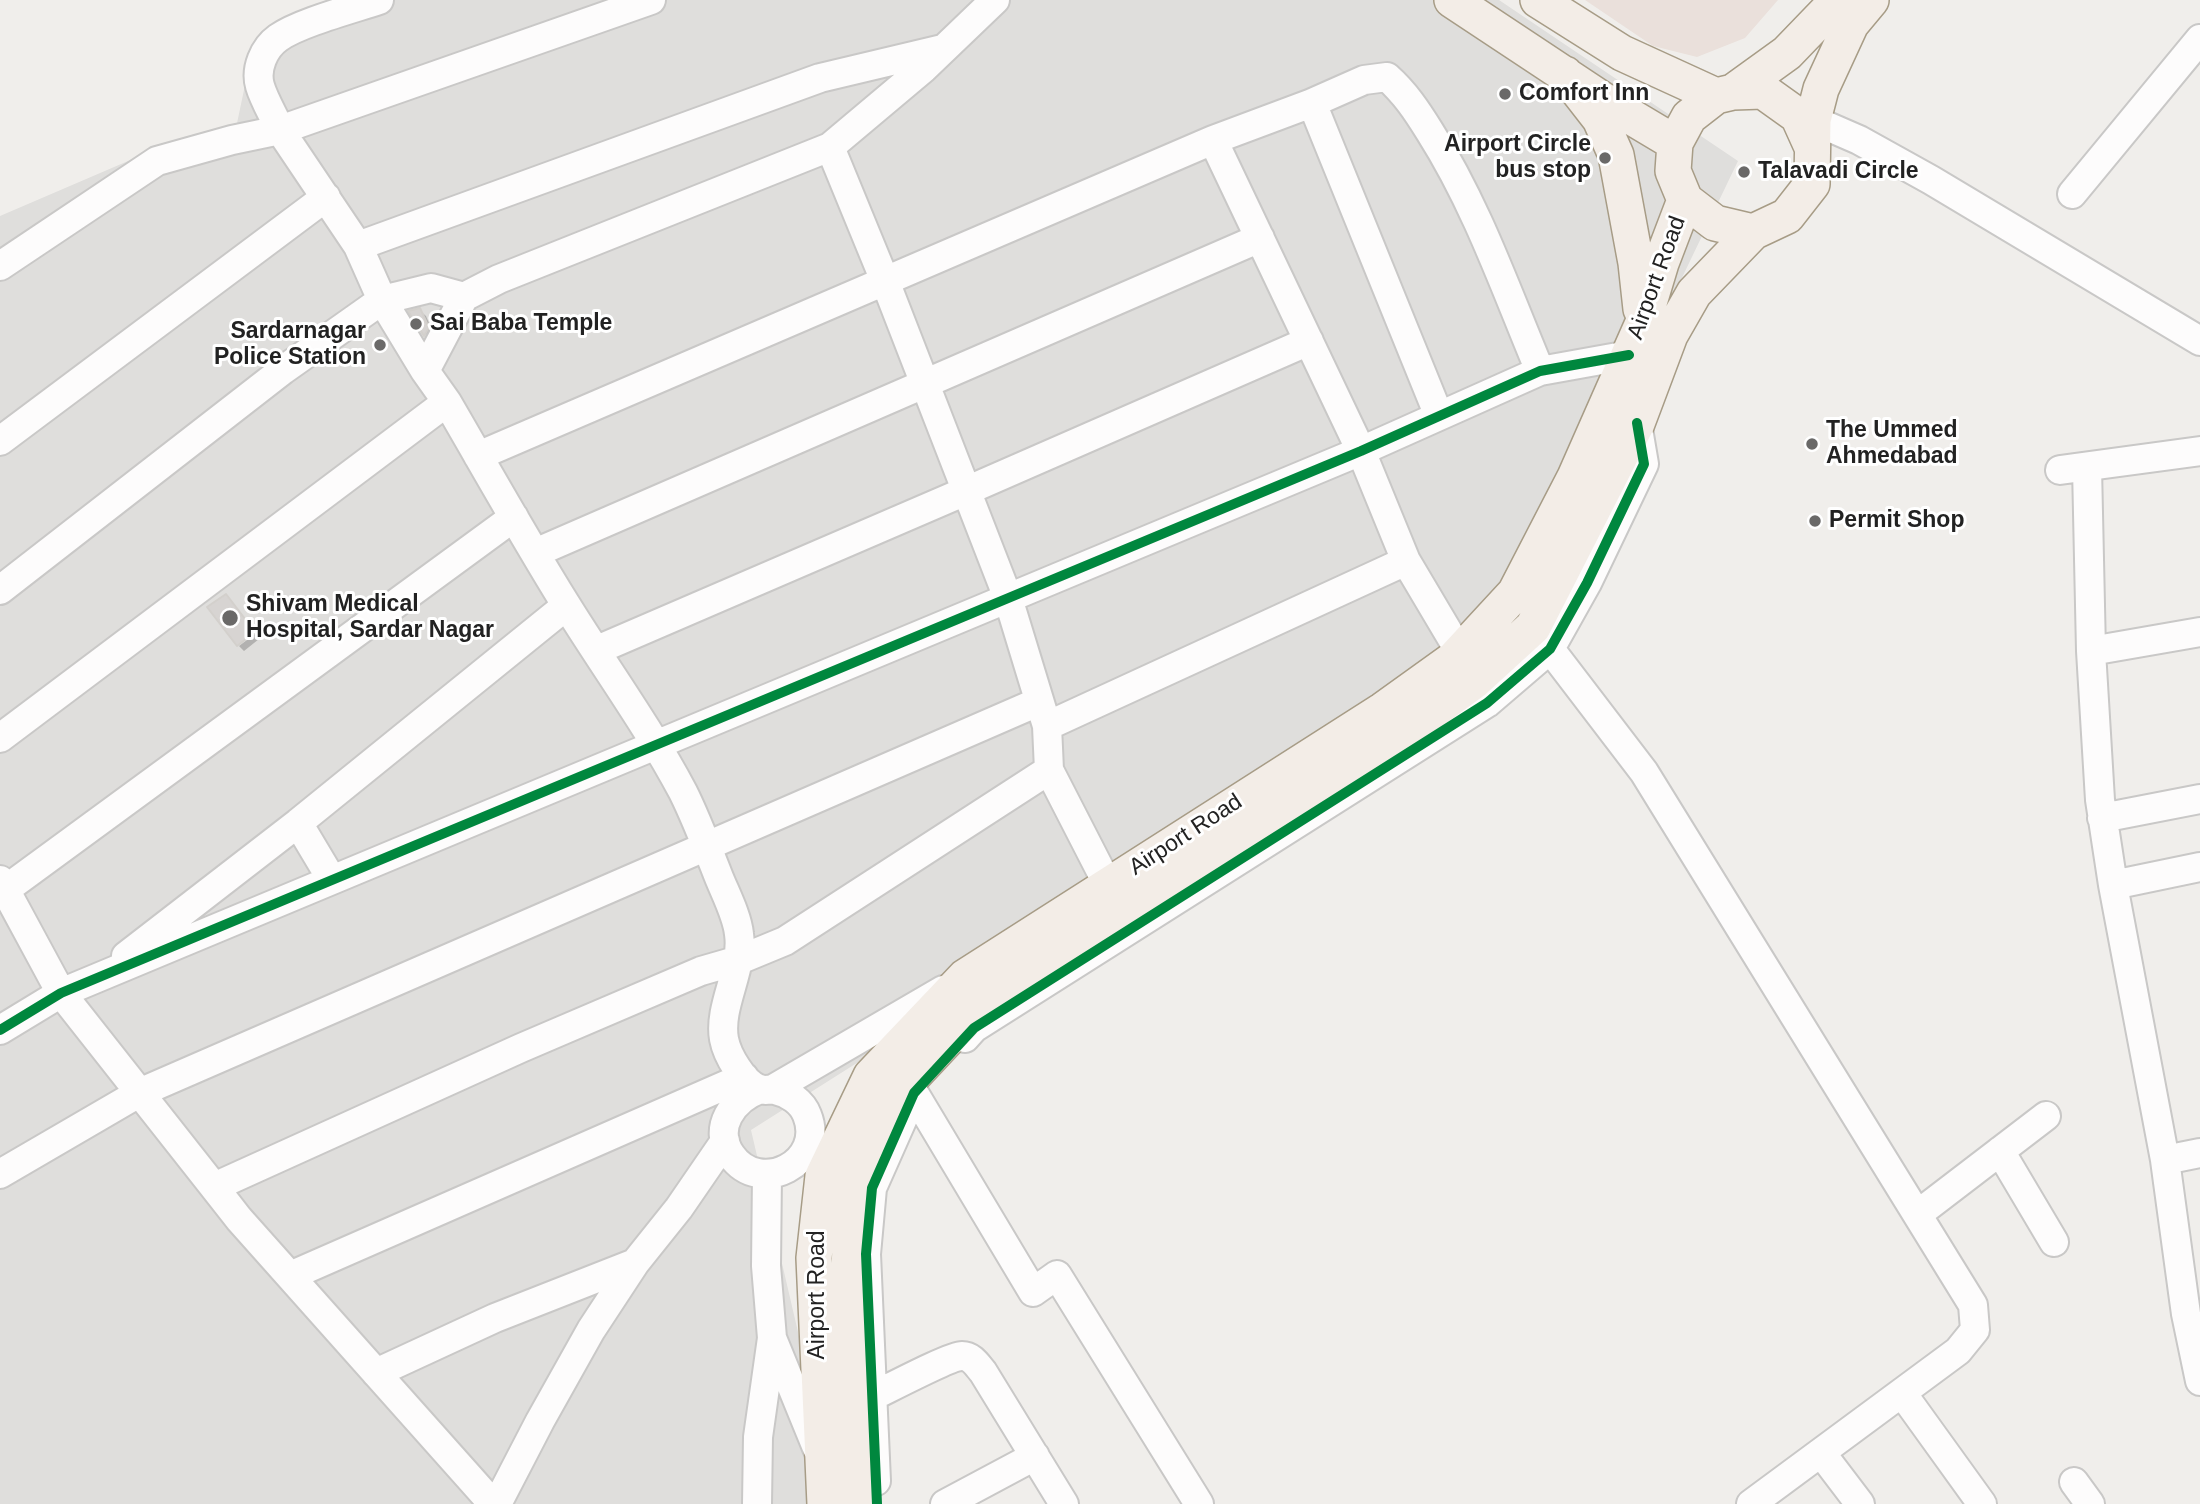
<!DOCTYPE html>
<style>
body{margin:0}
canvas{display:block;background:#f0eeeb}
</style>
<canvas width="2200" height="1504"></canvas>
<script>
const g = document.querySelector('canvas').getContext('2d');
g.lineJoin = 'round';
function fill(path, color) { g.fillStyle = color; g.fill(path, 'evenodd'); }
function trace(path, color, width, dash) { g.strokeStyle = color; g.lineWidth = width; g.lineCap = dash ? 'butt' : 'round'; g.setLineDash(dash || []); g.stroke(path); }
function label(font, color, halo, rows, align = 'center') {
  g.font = font + ' Arial,sans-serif'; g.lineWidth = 6; g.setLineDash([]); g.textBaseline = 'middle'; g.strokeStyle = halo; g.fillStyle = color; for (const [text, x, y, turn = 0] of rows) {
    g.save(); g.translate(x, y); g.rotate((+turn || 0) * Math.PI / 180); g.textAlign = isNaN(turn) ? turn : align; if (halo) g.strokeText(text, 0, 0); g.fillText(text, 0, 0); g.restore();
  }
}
fill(new Path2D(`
 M388 0H1499L1738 161 1535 584 980 985 751 1130 838 1504H0V216L170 143 236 128 253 47Z`), '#dfdedc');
fill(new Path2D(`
 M1585 0H1778L1745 38 1697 57 1653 46Z`), '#eae0db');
fill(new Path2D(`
 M419 310 426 316 434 335 431 340 411 312Z
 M255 634 259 639 244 651 239 646Z`), '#0003');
const building = new Path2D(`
 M420 308 429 328 424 336 408 311Z
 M226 594 255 632 237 646 207 607Z`);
fill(building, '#d7d4d2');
trace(building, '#d3d0cc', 2);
const minor = new Path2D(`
 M379 0C352 9 299 23 278 38 264 48 255 69 260 86 264 100 274 116 280 130L651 0
 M1813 120 1859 140 1931 180 2200 341
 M1213 140 1312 103
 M830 147 885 281 1008 598 1047 726 1049 770 1108 885
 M2072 194 2200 39
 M358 246 820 78 942 49
 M0 266 157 161 232 140 280 130 358 246 382 300 425 371
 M447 402C486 469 524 537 565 603 604 666 648 726 683 792 696 818 707 847 718 875 725 893 737 915 739 934 744 969 718 1006 724 1039 727 1055 743 1083 759 1089 764 1091 770 1089 775 1090 789 1093 802 1102 807 1115 826 1162 760 1197 731 1155 712 1128 733 1099 760 1089
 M1439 416 1312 103 1364 80 1387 77C1405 93 1417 111 1430 132 1477 206 1506 290 1540 371
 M0 441 326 197
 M478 456 1213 140 1361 451 1406 561 1460 652
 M2087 467 2091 651 2100 800 2113 885 2165 1160 2186 1314 2200 1381
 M2060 470 2200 451
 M535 553 1260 238
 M0 590 283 370 382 300 431 288 464 297
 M1550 649 1644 772 1973 1305 1975 1330 1958 1351 1751 1504
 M597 650 966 491 1309 341
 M2091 651 2200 632
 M1047 726 1406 561
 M0 738 447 402 425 371 464 297 499 279 830 147 924 68 995 0
 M2102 818 2200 799
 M298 823 332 880
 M0 880 61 993 214 1187 239 1219 493 1504
 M2113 885 2200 867
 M5 890 514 517
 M126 956 298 823 566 606
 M0 1030 61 993 1361 451 1540 371 1629 355
 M965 1038 974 1028 1487 703 1550 649 1587 583 1644 464 1637 423
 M773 1089 943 990
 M914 1093 1033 1292 1057 1275 1199 1504
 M2000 1151 2054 1242
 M2165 1160 2200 1153
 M0 1174 139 1093 1038 702
 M767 1175 766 1266 772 1338 817 1448
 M214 1187 521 1048 701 971 739 960 785 941 1049 770
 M1918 1214 2046 1116
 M290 1276 744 1077
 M376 1373 495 1318 635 1263
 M1902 1393 1982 1504
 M871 1397C886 1390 950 1356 962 1356 972 1356 977 1365 983 1372L1064 1504
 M1822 1454 1860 1504
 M876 1481 866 1254 872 1188 911 1100
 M2074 1482 2090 1504
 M497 1504 540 1421 591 1330 635 1263 679 1208 725 1141
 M757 1504 758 1437 772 1338
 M945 1504 1035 1456`);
const major = new Path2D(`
 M1452 0 1603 100 1675 143
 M1538 0 1622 53 1716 96
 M1565 74 1600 119 1616 155 1636 263 1641 309
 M1733 92 1787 53 1838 0
 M1812 147 1798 116 1763 91 1733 92 1716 96 1689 117 1675 143 1673 171 1685 200 1715 223 1753 232 1787 216 1812 184 1813 120 1821 89 1851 24 1871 0
 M825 1504 814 1258 823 1176 871 1076 965 977 1383 710 1454 659 1515 593 1575 477 1643 323 1661 263 1685 200
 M860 1504 847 1310 853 1184 896 1094 984 1000 1400 735 1474 681 1533 627 1637 423 1670 335 1694 293 1753 232`);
trace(minor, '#c9c8c7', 32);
trace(major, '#a79c86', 38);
trace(minor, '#fdfcfc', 28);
trace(major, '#f3ede7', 35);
trace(new Path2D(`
 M0 1030 61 993 1361 451 1540 371 1629 355
 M877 1504 866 1254 872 1188 914 1093 974 1028 1487 703 1550 649 1587 583 1644 464 1637 423`), '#00873e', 10);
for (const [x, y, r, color] of [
 [1505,94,7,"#6a6968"],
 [1605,158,7,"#6a6968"],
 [1744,172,7,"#6a6968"],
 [416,324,7,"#6a6968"],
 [380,345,7,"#6a6968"],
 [1812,444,7,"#6a6968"],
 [1815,521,7,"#6a6968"],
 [230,618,9,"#6a6968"]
]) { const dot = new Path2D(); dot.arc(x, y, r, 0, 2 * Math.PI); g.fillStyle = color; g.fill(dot); trace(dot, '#fff', 2.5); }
label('bold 23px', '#222', '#fff', [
 ["Comfort Inn",1519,94],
 ["Airport Circle",1591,145,"right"],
 ["bus stop",1591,171,"right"],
 ["Talavadi Circle",1758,172],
 ["Sai Baba Temple",430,324],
 ["Sardarnagar",366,332,"right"],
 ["Police Station",366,358,"right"],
 ["The Ummed",1826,431],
 ["Ahmedabad",1826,457],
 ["Permit Shop",1829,521],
 ["Shivam Medical",246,605],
 ["Hospital, Sardar Nagar",246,631]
], 'left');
label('23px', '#222', '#fff', [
 ["Airport Road",1657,278,-70],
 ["Airport Road",1186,835,-33],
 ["Airport Road",818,1295,-90]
]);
</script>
